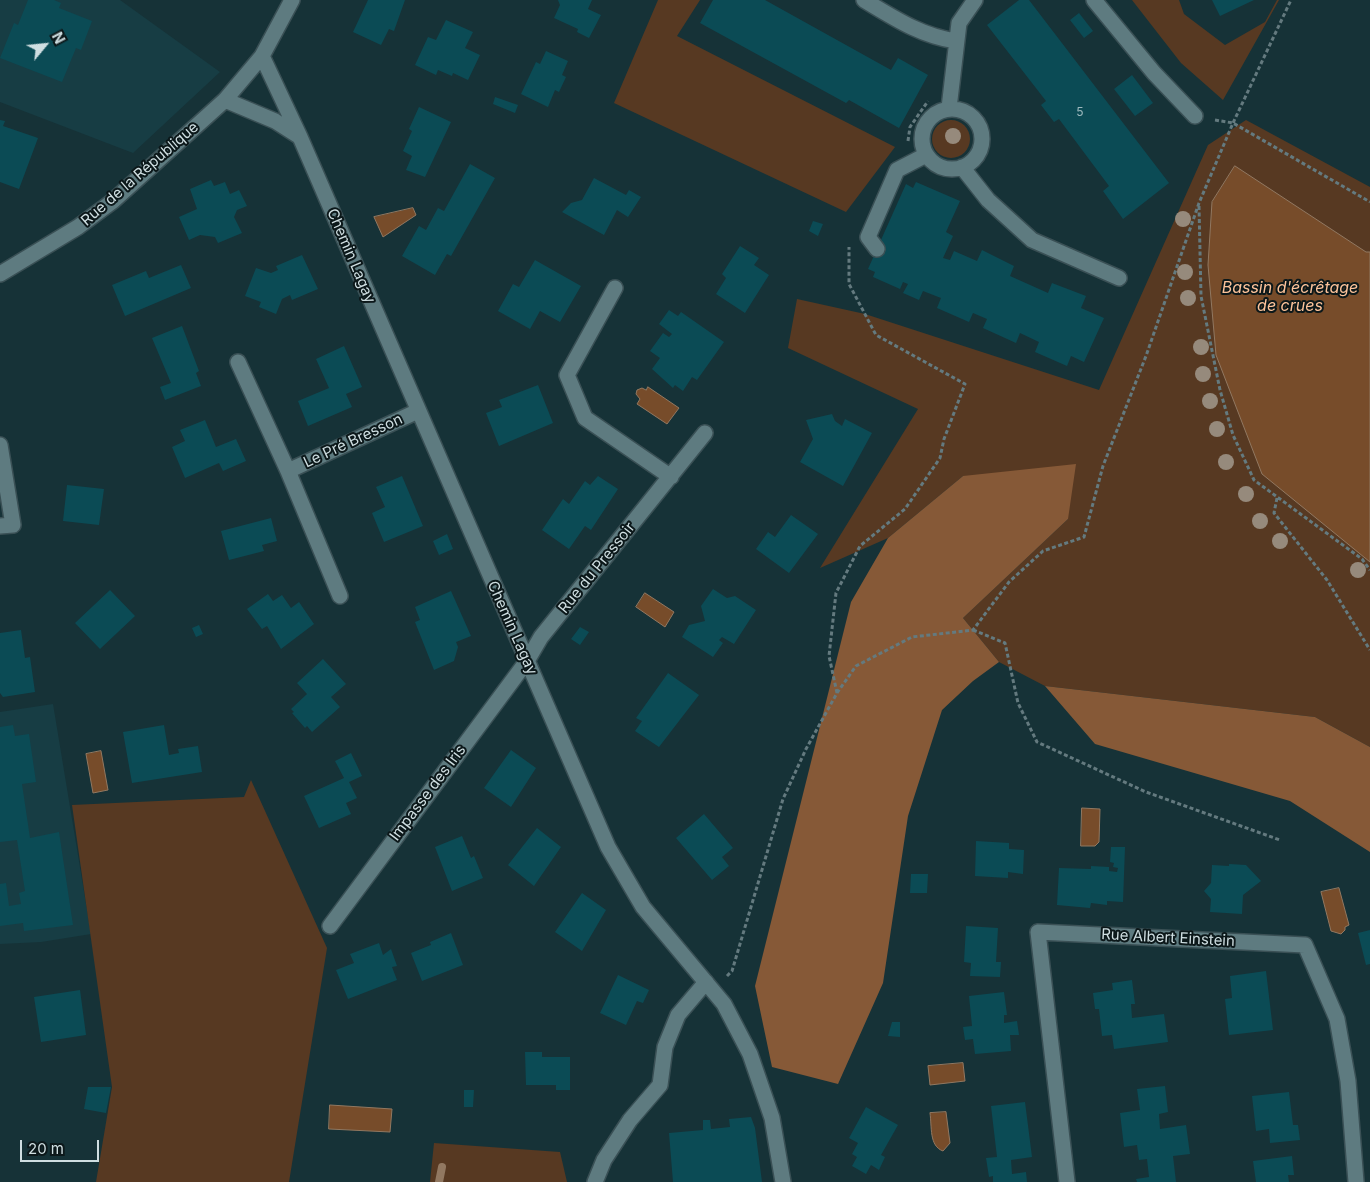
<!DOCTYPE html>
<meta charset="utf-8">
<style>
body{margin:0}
#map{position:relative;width:1370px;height:1182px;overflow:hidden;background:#163237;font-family:Inter,sans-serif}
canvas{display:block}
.north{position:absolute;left:20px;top:20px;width:50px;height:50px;-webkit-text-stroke:4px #0c181a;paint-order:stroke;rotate:62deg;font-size:14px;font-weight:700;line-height:20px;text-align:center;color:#cfdee1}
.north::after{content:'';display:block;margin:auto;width:18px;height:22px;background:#cfdee1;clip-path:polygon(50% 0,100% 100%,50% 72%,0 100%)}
.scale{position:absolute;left:20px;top:1140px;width:79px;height:22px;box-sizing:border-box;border:2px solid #cfdee1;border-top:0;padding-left:6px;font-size:15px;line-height:18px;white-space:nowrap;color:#cfdee1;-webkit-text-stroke:4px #0c181a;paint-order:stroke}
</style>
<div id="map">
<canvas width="1370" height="1182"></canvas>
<div class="north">N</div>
<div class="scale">20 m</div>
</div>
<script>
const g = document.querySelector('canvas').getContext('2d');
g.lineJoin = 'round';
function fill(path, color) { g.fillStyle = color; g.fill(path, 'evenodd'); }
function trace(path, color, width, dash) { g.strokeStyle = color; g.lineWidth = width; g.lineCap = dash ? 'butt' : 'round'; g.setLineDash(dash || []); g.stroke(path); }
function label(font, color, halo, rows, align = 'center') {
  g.font = font + ' Inter,sans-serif'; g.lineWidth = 4; g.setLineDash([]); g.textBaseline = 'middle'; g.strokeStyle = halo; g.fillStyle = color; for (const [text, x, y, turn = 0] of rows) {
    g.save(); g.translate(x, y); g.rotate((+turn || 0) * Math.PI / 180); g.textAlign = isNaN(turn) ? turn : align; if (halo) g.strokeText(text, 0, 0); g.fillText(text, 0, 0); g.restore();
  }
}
fill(new Path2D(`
 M0 0H120L220 72 133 153 0 102Z
 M53 704 91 934 41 942 0 944V712Z`), '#173d44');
fill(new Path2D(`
 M658 0H700L677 36 895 147 846 212 614 103Z
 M1132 0H1179L1184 14 1225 45 1265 22 1277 0H1279L1223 100 1181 63Z
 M1246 120 1370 187V747L1315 717 1045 686 999 662 963 618 1068 519 963 476 888 538 820 568 918 409 788 348 797 299 865 314 1099 390 1208 145Z
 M932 139a19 19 0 1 1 38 0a19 19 0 1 1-38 0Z
 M251 780 327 948 289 1182H96L112 1087 72 805 244 797Z
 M434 1143 560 1152 567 1182H430Z`), '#573922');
fill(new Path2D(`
 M1076 464 1068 519 963 618 999 662 973 681 942 710 908 816 883 983 838 1084 772 1067 755 986 851 602 888 538 963 476Z
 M1045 686 1315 717 1370 747V852L1290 801 1095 744Z`), '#865937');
const water = new Path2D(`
 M1235 166 1366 252H1370V562L1262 474 1216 355 1208 265 1212 202Z
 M413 208 416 215 383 237 374 217Z
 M648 387 679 408 667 424 637 404 640 399 636 394 637 390 642 388 646 390Z
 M645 593 674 612 665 627 636 607Z
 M101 751 108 790 93 793 86 754Z
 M1082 808 1100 809 1099 842 1095 846H1081Z
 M1339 888 1349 925 1345 927V930L1341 934 1331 931 1321 892Z
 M963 1063 965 1081 930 1085 928 1066Z
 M330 1105 392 1109 390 1132 329 1129Z
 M946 1112 950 1143 943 1151C929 1146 932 1127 930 1113Z`);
fill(water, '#774c2a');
trace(water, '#917861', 1);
trace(new Path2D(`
 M439 1182 442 1167`), '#917861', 8);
fill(new Path2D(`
 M28 0H54L61 3 59 8 92 21 81 50 76 48 62 82 0 58 14 23 18 25Z
 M368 0H405L394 31 389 29 381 45 353 32Z
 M558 0H592L588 9 601 15 589 38 577 32 578 29 554 18 560 5Z
 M713 0H765L891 70 898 58 928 75 899 128 849 100 846 103 700 23Z
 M1019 0H1029L1169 183 1123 219 1103 191 1109 186 1059 119 1054 122 1041 105 1046 101 987 25Z
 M1212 0H1254L1220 16Z
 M1079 13 1093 31 1084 38 1070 20Z
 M446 20 473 32 465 48 480 55 468 80 453 73 452 76 438 70 436 75 415 65 428 37 436 40Z
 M546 51 568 61 562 75 566 77 559 92 555 90 548 107 521 94 536 62 540 64Z
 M1132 75 1153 103 1135 116 1114 89Z
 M495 97 518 105 515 113 493 104Z
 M419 107 451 122 425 177 406 170 412 156 403 151 412 131 409 129Z
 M0 120 5 121 3 126 38 138 19 189 0 182Z
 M470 164 495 178 451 256 447 254 435 275 402 256 419 226 426 230 438 208 444 211Z
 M594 178 626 195 629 190 641 197 628 217 617 210 604 235 562 212 571 203 582 200Z
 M211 180 214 186 225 182 230 194 239 190 247 206 237 210 234 217 242 233 218 243 215 237 200 235 189 240 179 217 197 209 190 189Z
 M916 182 960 201 946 232 953 236 943 258 950 260 954 251 977 261 982 250 1014 266 1010 276 1048 293 1052 283 1086 296 1081 308 1104 318 1084 362 1071 356 1067 366 1035 352 1039 342 1020 333 1016 343 983 328 987 319 973 313 969 322 937 308 941 298 923 291 919 300 903 293 908 284 903 282 900 289 873 277 875 272 868 269 906 184 913 188Z
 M813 221 823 224 818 236 809 231Z
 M740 246 759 258 754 265 769 275 745 313 716 294 726 278 722 274Z
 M302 255 318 289 292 300 290 295 282 299 276 314 259 307 261 302 245 296 256 268 271 273 278 270 276 266Z
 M535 260 581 286 560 322 540 311 530 329 498 311 513 284 519 287Z
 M181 265 191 288 125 316 112 285 146 271 149 278Z
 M669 310 678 316 681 312 724 342 697 380 692 377 683 391 675 385 673 388 652 369 660 358 650 351 663 333 669 337 672 334 659 324Z
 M182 326 199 371 196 373 201 386 165 400 160 387 171 383 152 338Z
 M344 346 362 387 346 394 352 407 308 426 298 401 329 388 316 359Z
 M538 385 553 423 499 446 486 413 502 407 499 400Z
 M832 414 835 421 842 426 845 419 872 433 843 486 800 462 813 439 806 420Z
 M205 420 216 447 236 439 246 461 223 471 219 463 185 478 172 447 185 441 180 430Z
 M402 476 423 526 384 542 372 513 385 507 376 487Z
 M598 476 618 489 591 530 585 526 569 549 542 530 563 499 569 504 585 481 590 485Z
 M67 485 104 489 99 525 63 521Z
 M791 515 818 534 789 573 756 549 768 532 775 537Z
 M271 518 277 541 262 545 264 551 229 560 221 531Z
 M447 534 453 549 439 555 433 541Z
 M713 589 727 598 735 596 756 610 734 644 722 637 719 640 723 643 713 657 682 637 689 625 705 621 701 606Z
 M110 590 135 616 100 649 75 623Z
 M451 591 471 636 456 642 458 647 454 661 434 670 415 622 420 620 415 607Z
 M268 594 273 601 282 595 291 608 299 602 314 624 281 649 267 626 262 629 247 609Z
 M199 625 203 634 196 637 192 628Z
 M580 627 589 632 580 645 571 639Z
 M21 630 25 658 30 657 35 692 3 697 0 693V633Z
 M323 659 346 684 331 697 340 707 312 732 307 726 305 728 292 713 294 712 291 709 307 694 297 683Z
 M668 673 699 695 659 747 635 731 642 721 636 718Z
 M13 725 15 736 29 734 36 782 22 784 30 838 59 832 73 925 24 931 23 923 0 926V884L6 883 9 906 21 904 19 893 25 891 17 840 0 842V727Z
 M164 725 169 755 179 753 178 749 198 746 202 772 132 783 123 732Z
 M511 750 536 768 511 807 484 788Z
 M351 753 362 776 349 782 357 798 346 803 351 814 319 828 304 796 344 778 335 761Z
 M704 814 733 848 722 857 729 866 712 880 676 838Z
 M537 828 561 847 534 886 508 865Z
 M462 836 471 858 474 856 483 878 452 891 435 847Z
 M976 841 1009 843V849L1024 850 1023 874 1008 872V878L975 876Z
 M1111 847H1125L1123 902 1107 901V905L1091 903 1090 908 1057 905 1059 868 1091 869V866L1109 867V871L1117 872 1118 868 1113 867 1114 863 1110 862Z
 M1229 864 1246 865 1261 881 1243 895 1242 914 1210 912 1211 899 1204 891 1211 883 1212 865 1229 866Z
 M911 874H928L927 893H910Z
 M582 893 606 910 582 951 555 932Z
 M966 926 998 928 996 962H1001L1000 977 970 976 971 963 964 962Z
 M1370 930V964L1366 965 1358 933Z
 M451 933 463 965 422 981 411 953 431 945 430 942Z
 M379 943 383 955 391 949 397 966 392 967 397 980 348 999 336 970 354 963 350 954Z
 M1266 971 1273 1030 1229 1035 1225 999 1232 998 1230 976Z
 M618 975 649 990 643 1003 637 1001 626 1025 600 1013Z
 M1132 980 1135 1004H1131L1132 1018 1164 1014 1168 1042 1114 1049 1112 1035 1102 1036 1099 1009H1095L1093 993 1113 990 1112 983Z
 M80 990 86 1035 41 1042 34 997Z
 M1004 992 1007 1015H1004V1023L1017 1021 1019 1035H1010L1011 1051 975 1054 973 1039 965 1040 963 1027 972 1026 969 996Z
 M892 1022H900V1037L888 1036Z
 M525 1052H542V1057H570V1090H556V1085H526Z
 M1165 1086 1168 1112 1159 1114 1160 1129 1186 1125 1190 1154 1173 1156 1176 1182H1137L1136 1179 1149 1177 1147 1159 1139 1160 1137 1145 1124 1147 1120 1113 1140 1110 1137 1089Z
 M88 1087H111L106 1113 84 1109Z
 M464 1090H474L473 1107H464Z
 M1289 1092 1293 1125H1298L1300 1140 1270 1143 1269 1129 1256 1131 1252 1096Z
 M1025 1102 1032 1157 1011 1160 1012 1174 1026 1172 1027 1182H993V1176L989 1177 986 1158 997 1157 991 1106Z
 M866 1107 898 1125 881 1155 885 1157 879 1170 871 1165 866 1174 852 1166 857 1157 852 1154 858 1143 849 1138Z
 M751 1117 755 1128 762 1182H673L669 1133 703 1130V1120H710L711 1129 730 1127 729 1119Z
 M1292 1156 1294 1175H1288L1289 1182H1256L1253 1161Z`), '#0b4b55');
const minor = new Path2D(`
 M864 0C894 18 921 36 956 41
 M1094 0 1154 73 1195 116
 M262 56 300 137 608 847 643 907 724 1004 750 1054 772 1118 783 1182
 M225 100 275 121 300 137
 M949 108 959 23 975 0
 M922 139a30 30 0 1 1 60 0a30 30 0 1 1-60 0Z
 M962 167 988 200 1032 240 1119 278
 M877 249 868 237 897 170 926 155
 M0 274 78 227 113 201 225 100 262 56 292 0
 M615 288 567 375 585 418 671 477
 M238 362 288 471 340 596
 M0 445 13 525 0 526
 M288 471 418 411
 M330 926 527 661 541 637 705 433
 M595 1182 604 1160 630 1120 660 1085 665 1047 678 1015 706 982
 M1067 1182 1038 932 1305 945 1337 1019 1348 1081 1356 1182`);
trace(minor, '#3a5055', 18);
trace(new Path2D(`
 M1215 120 1233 123 1370 202
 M908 141 910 127 928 101
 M1199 206 1201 296 1220 390 1233 435 1254 480 1362 559 1370 570
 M1277 498 1274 513 1327 580 1370 650
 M973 630 1005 643 1018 703 1037 742 1146 792 1280 840
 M837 693 829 656 836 593 860 546 905 509 940 458 944 439 965 384 876 335 849 284V247
 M727 976 732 971 783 799 806 749 837 693 856 666 912 637 973 630 1009 582 1043 551 1084 537 1103 466 1146 356 1199 203 1233 123 1291 0`), '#647a7f', 3, [4, 2.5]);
trace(minor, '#5e7b80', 15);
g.fillStyle = '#968a7c';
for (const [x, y] of [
 [953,136],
 [1183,219],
 [1185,272],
 [1188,298],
 [1201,347],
 [1203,374],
 [1210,401],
 [1217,429],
 [1226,462],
 [1246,494],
 [1260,521],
 [1280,541],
 [1358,570]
]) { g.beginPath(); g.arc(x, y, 8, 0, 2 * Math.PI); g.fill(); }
label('12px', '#9eb9be', null, [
 ["5",1080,112]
]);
label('15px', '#cfdee1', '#0c181a', [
 ["Rue de la République",140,174,-41],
 ["Chemin Lagay",351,256,67],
 ["Le Pré Bresson",353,441,-25],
 ["Rue du Pressoir",597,568,-51],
 ["Chemin Lagay",512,628,66],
 ["Impasse des Iris",428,793,-53],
 ["Rue Albert Einstein",1168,938,3]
]);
label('italic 16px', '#fdc39a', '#0c181a', [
 ["Bassin d'écrêtage",1290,288],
 ["de crues",1290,306]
]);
</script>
